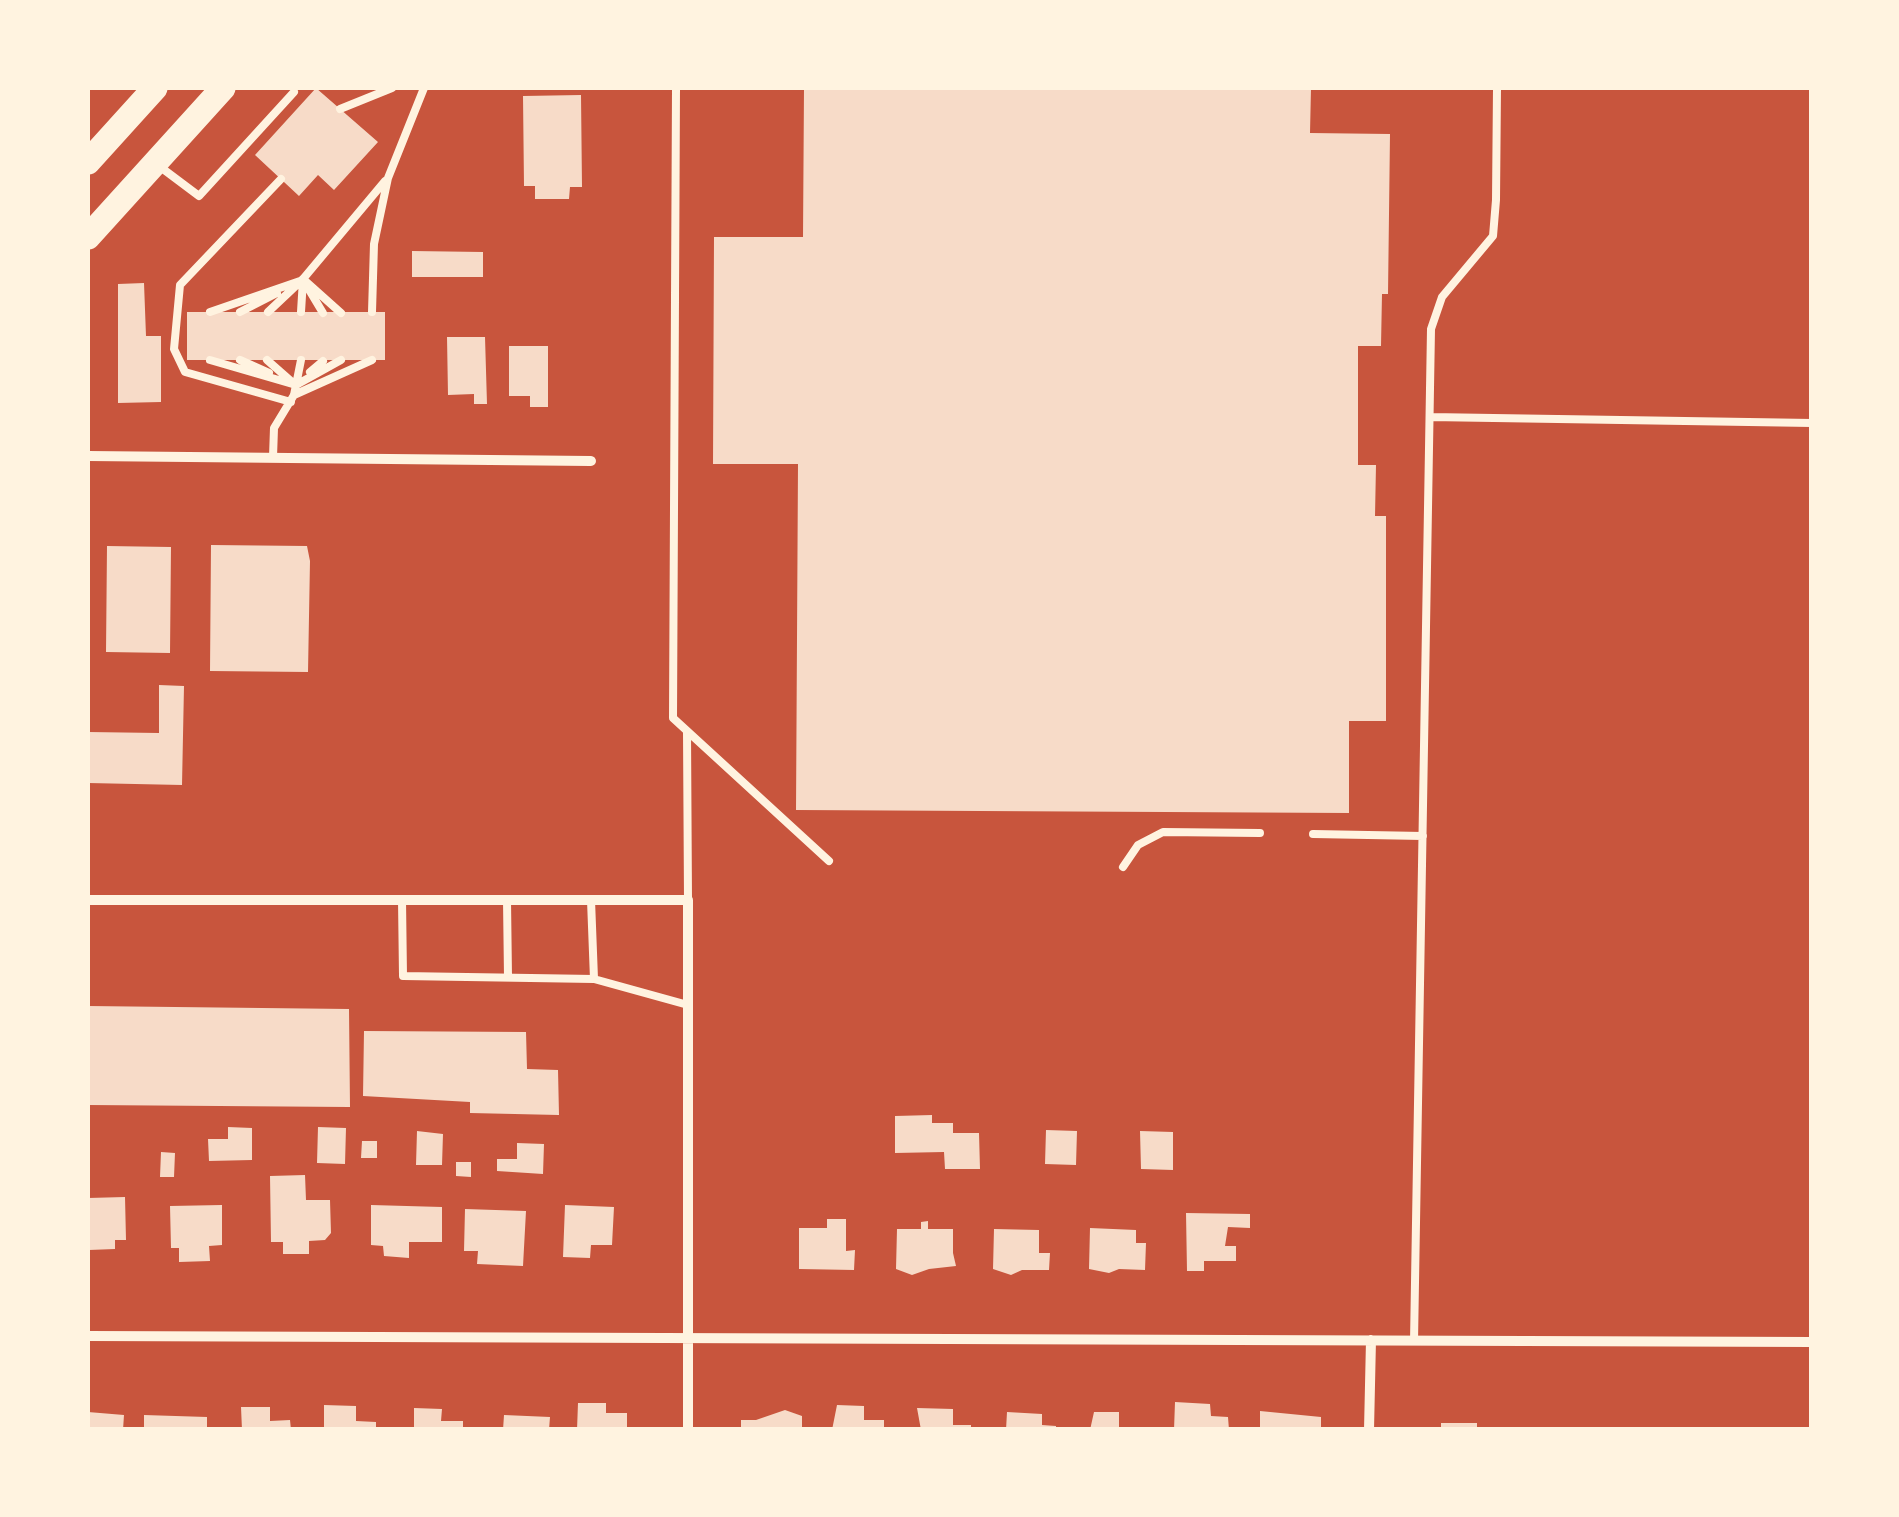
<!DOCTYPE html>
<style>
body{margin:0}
#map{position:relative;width:1899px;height:1517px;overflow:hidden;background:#c8553d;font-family:"Golos Text",sans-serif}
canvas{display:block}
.frame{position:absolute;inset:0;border:90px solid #fff3e0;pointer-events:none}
</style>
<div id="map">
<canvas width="1899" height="1517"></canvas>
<div class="frame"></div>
</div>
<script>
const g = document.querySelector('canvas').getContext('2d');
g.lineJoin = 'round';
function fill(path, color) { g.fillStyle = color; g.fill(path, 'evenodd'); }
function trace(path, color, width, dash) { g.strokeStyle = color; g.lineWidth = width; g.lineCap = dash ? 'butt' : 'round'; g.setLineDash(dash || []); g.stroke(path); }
fill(new Path2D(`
 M316 88 378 142 334 190 318 175 299 196 255 155Z
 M804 88H1311L1310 133 1390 134 1388 294H1382L1381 346H1358V465H1376L1375 516H1386V721H1349V813L796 810 798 464H713L714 237H803Z
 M581 95 582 187H570L569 199H535V186H524L523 96Z
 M412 251 483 252V277H412Z
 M144 283 146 336H161V402L118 403V284Z
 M187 312H385V360H187Z
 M447 337H485L487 404H474V394L448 395Z
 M509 346H548V407H530V396H509Z
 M211 545 307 546 310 561 308 672 210 671Z
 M107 546 171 547 170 653 106 652Z
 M159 685 184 686 182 785 88 783V732L159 733Z
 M88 1006 349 1009 350 1107 88 1105Z
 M364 1031 526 1032 527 1069 558 1070 559 1115 470 1113V1102L363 1096Z
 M932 1115V1123H953V1133H979L980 1169H945L944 1152 895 1153V1116Z
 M228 1127 252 1128V1160L209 1161 208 1139H228Z
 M318 1127 346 1128 345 1164 317 1163Z
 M1046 1130 1077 1131 1076 1165 1045 1164Z
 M417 1131 443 1134 442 1165H416Z
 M1140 1131 1173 1132V1170L1141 1169Z
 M362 1141H377V1158H361Z
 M517 1143 544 1144 543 1174 497 1171V1159H517Z
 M161 1152 175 1153 174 1177H160Z
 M456 1162H471V1177L456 1176Z
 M305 1175 306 1200H330L331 1233 325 1240 309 1241V1254H283V1242H271L270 1176Z
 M125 1197 126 1240H115V1249L89 1250 88 1198Z
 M222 1205V1245L209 1246 210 1261 179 1262V1248H171L170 1206Z
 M371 1205 442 1207V1242H409V1258L384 1256 383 1246 371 1245Z
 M565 1205 614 1207 612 1245H591L590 1258 563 1257Z
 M465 1209 526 1211 523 1266 477 1264 478 1251H464Z
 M1186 1213 1250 1214V1228L1228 1227 1225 1246H1236V1261H1204V1271H1187Z
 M827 1219H846V1251L855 1250 854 1270 799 1269V1228H827Z
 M928 1221V1229H953V1253L956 1266 929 1269 912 1275 896 1269 897 1229H921V1222Z
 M1090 1228 1136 1230V1243H1146L1145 1270 1119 1269 1109 1273 1089 1269Z
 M994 1229 1039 1230V1253H1050L1049 1270H1022L1011 1275 993 1269Z
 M1175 1402 1210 1404 1211 1416 1228 1417 1229 1430H1174Z
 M578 1403H606V1413H627V1430H577Z
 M324 1405 356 1406V1421L376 1422V1430H324Z
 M837 1405 864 1406V1420H884V1430H832Z
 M241 1407H270V1421L290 1420 291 1430H242Z
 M414 1408 442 1409 441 1421H463V1430H414Z
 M917 1408 953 1409V1425H971V1430H921Z
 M785 1410 802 1416V1430H741V1420H756Z
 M1260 1411 1321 1417V1430H1260Z
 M88 1412 124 1415 123 1430H88Z
 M1007 1412 1042 1414V1425L1056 1426V1430H1006Z
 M1094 1412H1119V1430H1090Z
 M144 1415 207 1417V1430H144Z
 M504 1415 550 1417 549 1430H503Z
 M1441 1423H1477V1430H1441Z`), '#f7dbc8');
trace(new Path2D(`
 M676 88 673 718 829 861
 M340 109 392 88
 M159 166 199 196 294 92
 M281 179 180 285 174 349 185 372 291 402
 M303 279 341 313
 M308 288 323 313
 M210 312 300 281
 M240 312 277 293
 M268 312 303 279 385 181
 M301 312 303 279
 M372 312 374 244 388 178 424 88
 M210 360 296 385 341 360
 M240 360 269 373
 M267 360 292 382
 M310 372 323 361
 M294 395 372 360
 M1430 417 1812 423
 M273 457 274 428 294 395 301 360
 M687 732 688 900
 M1313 834 1423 836
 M1123 867 1138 845 1163 832 1260 833
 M402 900 403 976 594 979 688 1005
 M507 900 508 977
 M591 900 594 979
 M1414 1341 1431 329 1442 297 1493 236 1496 200 1497 88`), '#fff3e0', 8);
trace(new Path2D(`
 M88 456 591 461
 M88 900H688V1430
 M88 1336 1812 1342
 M1369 1430 1371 1340`), '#fff3e0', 10);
trace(new Path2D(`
 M88 162 155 88
 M88 237 223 88`), '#fff3e0', 25);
</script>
